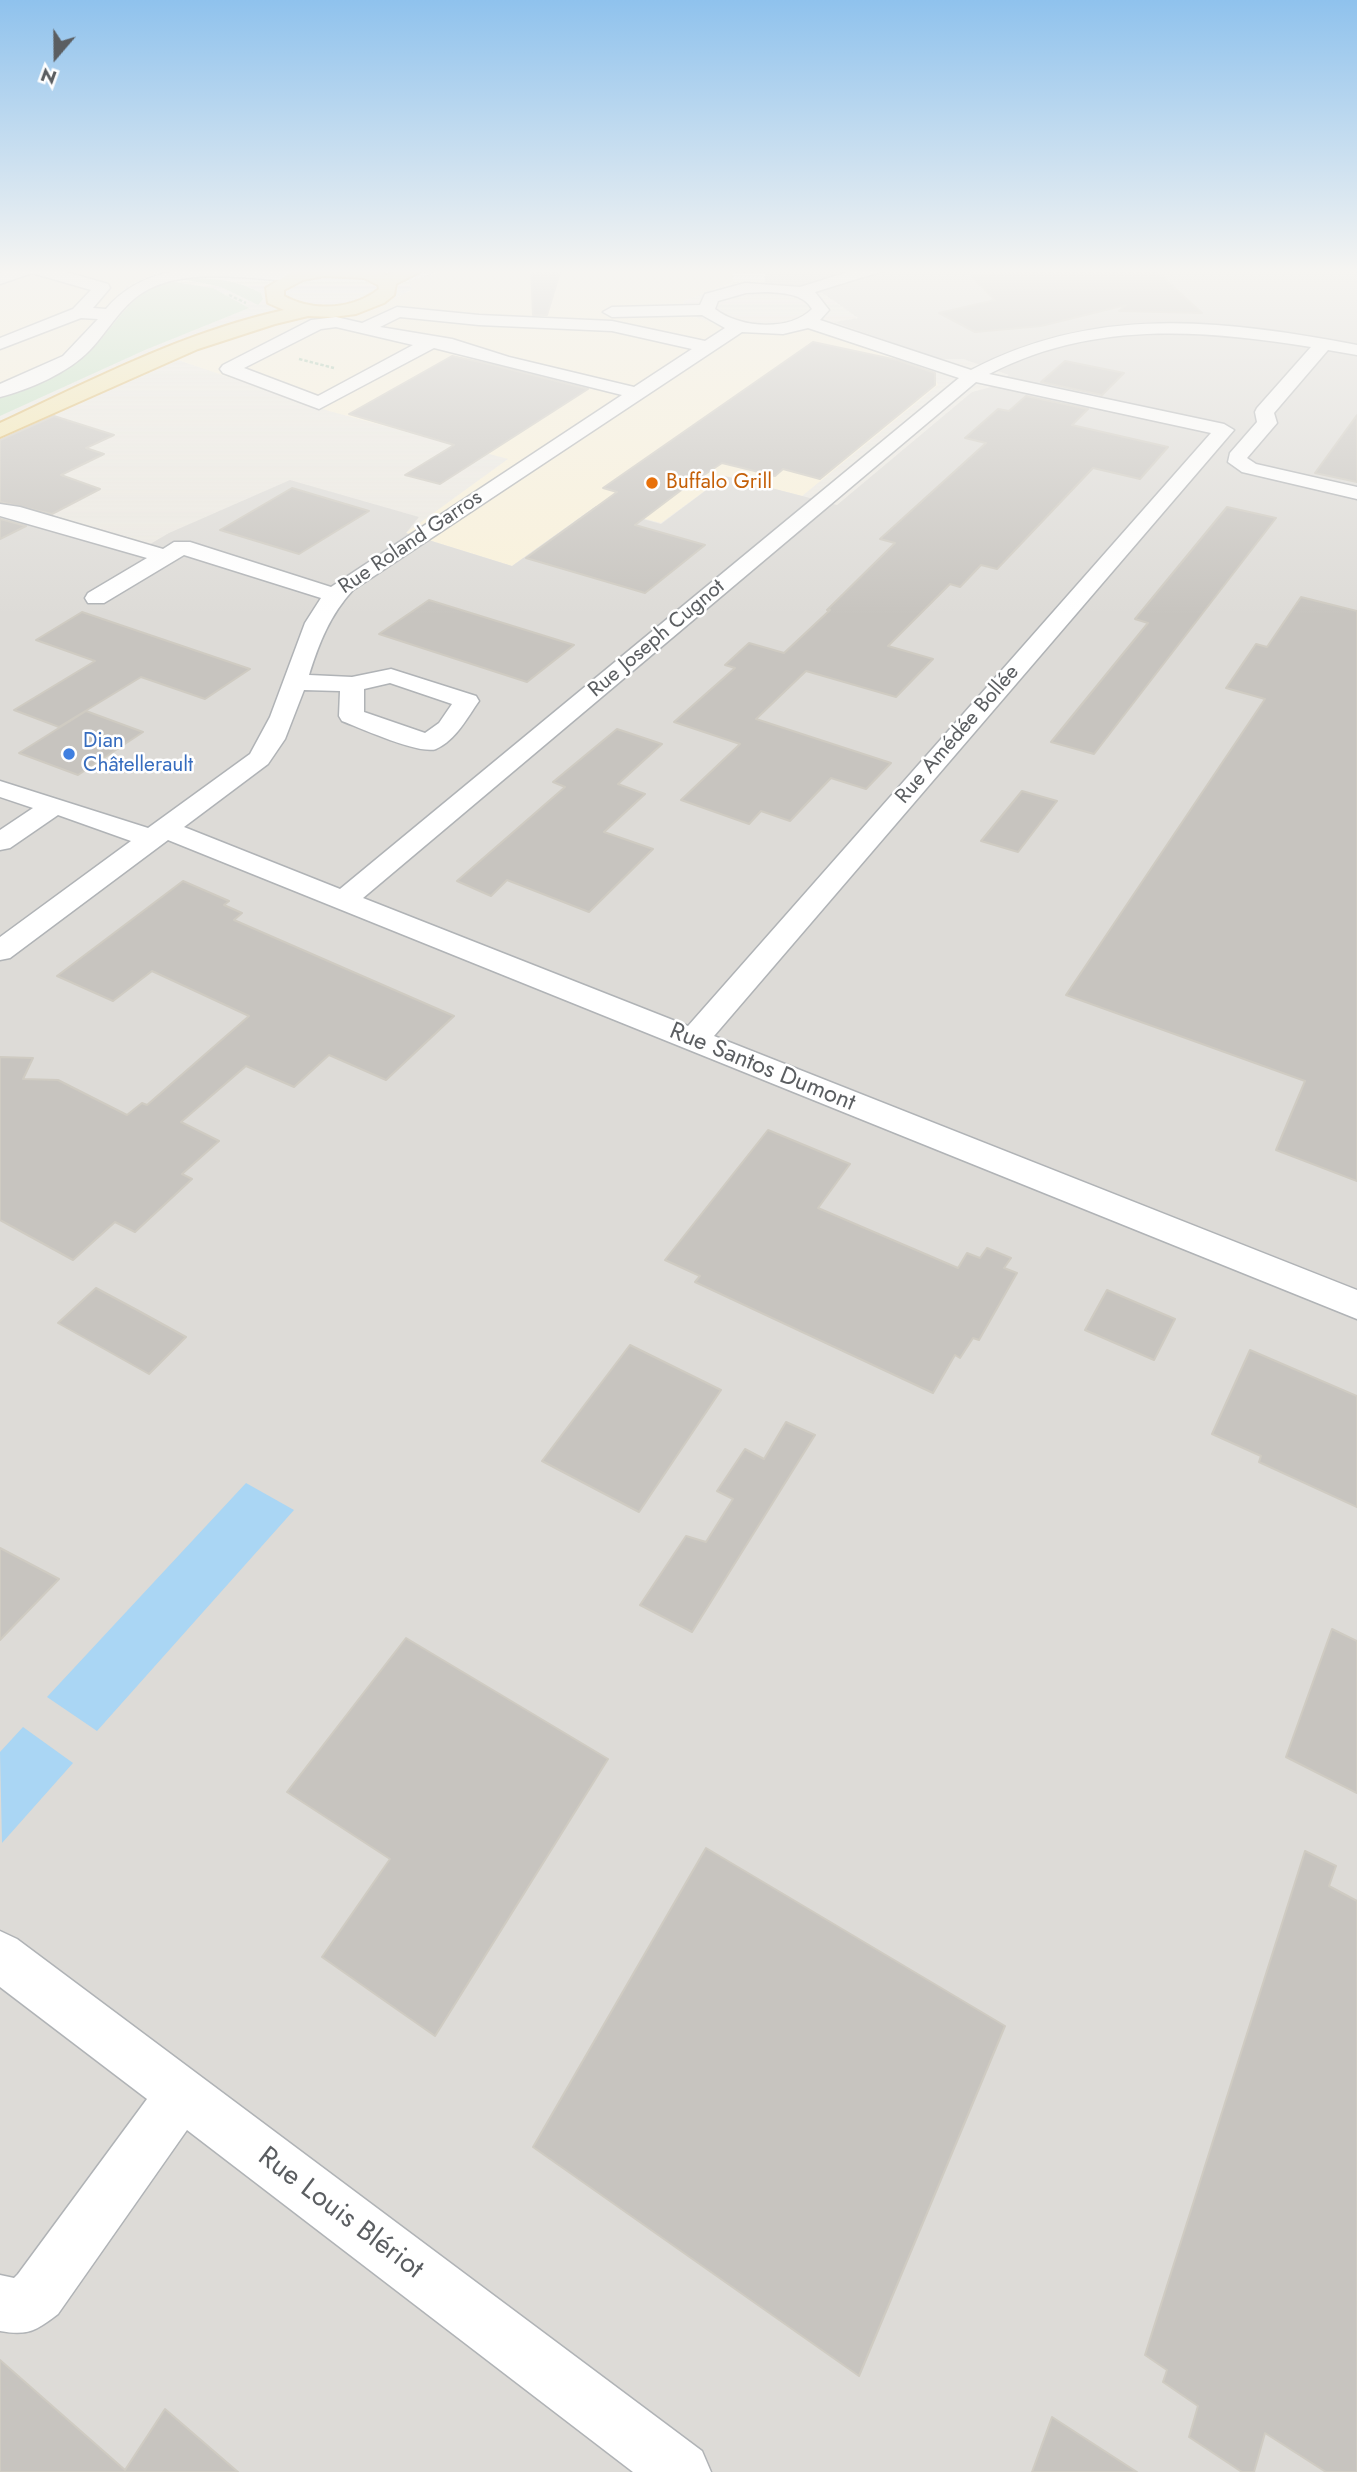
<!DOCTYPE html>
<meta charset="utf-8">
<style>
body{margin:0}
#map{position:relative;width:1357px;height:2472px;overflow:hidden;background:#ece9e2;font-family:Jost,sans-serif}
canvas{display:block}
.north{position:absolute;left:21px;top:21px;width:70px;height:70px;-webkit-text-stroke:5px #fff;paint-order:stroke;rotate:200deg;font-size:19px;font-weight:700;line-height:28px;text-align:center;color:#5b5e61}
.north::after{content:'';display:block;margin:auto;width:24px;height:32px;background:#5b5e61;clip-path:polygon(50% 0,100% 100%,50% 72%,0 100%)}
</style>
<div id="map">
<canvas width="1357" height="2472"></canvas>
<div class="north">N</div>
</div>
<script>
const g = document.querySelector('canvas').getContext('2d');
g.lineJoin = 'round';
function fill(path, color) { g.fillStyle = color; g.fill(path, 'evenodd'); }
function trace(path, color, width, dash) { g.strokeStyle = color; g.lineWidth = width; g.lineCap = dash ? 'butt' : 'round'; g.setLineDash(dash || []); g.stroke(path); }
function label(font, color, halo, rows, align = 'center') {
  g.font = font + ' Jost,sans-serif'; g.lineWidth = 5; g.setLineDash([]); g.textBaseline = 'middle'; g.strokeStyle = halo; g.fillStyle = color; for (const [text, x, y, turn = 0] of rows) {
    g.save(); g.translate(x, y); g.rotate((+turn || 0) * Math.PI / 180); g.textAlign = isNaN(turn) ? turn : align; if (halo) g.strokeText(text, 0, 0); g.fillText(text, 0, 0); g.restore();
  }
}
fill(new Path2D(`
 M0 269H165L127 286 59 358 0 385Z
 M449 269H731L733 282 684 301 683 314 749 333 809 329 930 368 938 385 802 496 725 476 661 523 596 506 512 566 406 533 508 459 329 411 178 360 235 336 296 318 348 317 367 311 412 290 409 281Z`), '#f9f1da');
fill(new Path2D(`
 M764 269H1357V2472H0V502L145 547 169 533 290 480 419 517 406 533 512 566 596 506 661 524 725 476 837 505 972 392 991 387 1009 375 963 359H939L834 322 858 318 824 294 765 283Z`), '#dddbd7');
fill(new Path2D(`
 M182 279C208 277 239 280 261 293L263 299 258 305 221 287Z
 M175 282 213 288 249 308 145 350 0 416V396C24 385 65 373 84 357 115 331 130 285 175 282Z`), '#c3e1c2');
fill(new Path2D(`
 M246 1483 294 1510 97 1731 47 1697Z
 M23 1727 73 1763 2 1843 0 1752Z`), '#aad6f4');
const building = new Path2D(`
 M531 269H561L547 315H533Z
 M1041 269H1154L1202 313 1119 311 1126 305 1041 326 975 332 939 313 995 300 971 276Z
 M813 342 897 360 935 373V385L820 479 783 469 775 476 722 463 680 491 635 525 705 545 645 593 526 558 617 492 603 488Z
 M452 356 489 364 588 389 440 484 405 475 454 445 349 414Z
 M1065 361 1124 373 1102 395 1041 382Z
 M1026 396 1088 409 1072 425 1168 447 1140 479 1093 468 997 569 981 565 960 587 950 584 888 646 933 659 896 697 806 671 756 719 891 763 866 789 831 778 790 821 761 811 749 824 681 800 740 744 674 722 735 668 725 665 749 643 784 653 830 610H827L895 543 880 539 986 443 965 438 998 409 1009 411Z
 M1357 415V482L1315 473Z
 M54 416 114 435 86 448 104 454 61 475 100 489 52 514 0 502V440Z
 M292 488 369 511 299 554 220 530Z
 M1227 507 1276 518 1094 754 1051 742 1148 623 1135 619Z
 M0 519 26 526 0 539Z
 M1301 597 1357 611V1181L1276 1150 1305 1081 1066 995 1265 699 1226 688 1256 644 1267 647Z
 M429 600 574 645 527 682 379 634Z
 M82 612 250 669 205 699 141 677 59 727 14 710 95 661 36 640Z
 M86 711 143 732 78 775 19 753Z
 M617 729 662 744 618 784 645 794 604 832 653 849 589 912 507 880 491 896 457 881 565 787 553 782Z
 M1022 791 1057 801 1018 852 981 841Z
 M183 881 229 901 224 905 242 913 234 920 454 1016 386 1080 329 1055 294 1087 246 1066 181 1122 219 1141 182 1174 192 1179 135 1232 115 1222 73 1260 0 1220V1057L33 1058 23 1079 58 1080 127 1115 142 1103 147 1105 249 1016 152 971 113 1001 57 976Z
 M768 1130 850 1164 818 1208 958 1268 967 1253 980 1258 987 1248 1011 1258 1004 1268 1017 1273 979 1340 973 1338 960 1358 955 1355 933 1393 695 1282 700 1276 665 1260Z
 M96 1288 137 1310 186 1337 149 1374 58 1323Z
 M1107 1290 1175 1319 1154 1360 1085 1330Z
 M630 1345 721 1390 639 1512 542 1461Z
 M1250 1350 1357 1396V1507L1259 1462 1261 1456 1212 1434Z
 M786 1422 815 1435 692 1632 640 1605 686 1536 706 1542 733 1499 717 1491 745 1449 764 1459Z
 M0 1548 59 1579 0 1640Z
 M1332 1629 1357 1641V1793L1286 1757Z
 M406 1638 608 1759 435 2036 322 1957 390 1859 287 1792Z
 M706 1848 1005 2026 859 2376 533 2147Z
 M1305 1851 1336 1866 1329 1886 1357 1901V2472H1326L1265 2433 1254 2472H1242L1189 2437 1198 2406 1163 2382 1167 2370 1145 2355Z
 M0 2360 125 2470 165 2409 238 2472H0Z
 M1052 2417 1137 2472H1032Z`);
fill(building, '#c7c4bf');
trace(building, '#cfcbc2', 2);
const minor = new Path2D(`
 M11 269H56L108 284 110 288 93 308 106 309C153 253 233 270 298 271L306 276 298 281C251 280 193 267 149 289 122 303 110 329 90 350 68 373 30 389 0 397V384L63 356 98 319 81 318 0 349V338L73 309 91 290 32 273 0 284V273Z
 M858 269H889L815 292 829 310 820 320 971 370C1097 304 1223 320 1357 345V355L1328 350 1274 413 1277 423 1247 458 1256 464 1357 487V499L1242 472 1228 462 1230 453 1257 422 1255 412 1257 408 1311 347C1201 329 1091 321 989 374L1224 424 1234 430 714 1036 1357 1290V1319L168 840 10 958 0 960V937L131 841 58 815 10 848 0 850V830L33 808 0 797V781L148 828 250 754 270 717 305 623 321 598 184 555 104 603H88L85 598 88 593 147 558 0 516V504L20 507 163 549 174 542H190L331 587 622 395 434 348 319 409 223 373 220 369 223 365 311 320 336 317 362 323 397 307 479 315 612 321 705 341 725 328 702 315 612 317 603 312 612 307 700 305 705 294 745 283 800 287ZM765 292C782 293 803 293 812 309 789 332 739 328 715 309L718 301 746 293ZM400 317 479 325 612 331 692 349 634 387 509 357 452 339 380 327ZM336 327 413 345 318 396 244 368 321 329ZM808 328 959 378 340 889 184 827 268 764 285 739 304 690 340 691 339 716 342 721C360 728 420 755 436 749 456 740 467 718 479 701L476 696 391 669 352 677 309 675C319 643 330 615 353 590L742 332 783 334ZM976 382 1211 433 688 1026 363 898ZM390 683 452 704 439 723 425 733 364 712V689Z
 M0 1931 17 1939 702 2451 711 2472H633L187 2130 58 2314C36 2331 28 2336 0 2331V2275L14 2278 18 2274 147 2099 0 1987Z`);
const major = new Path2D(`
 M304 269H374L387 275 400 269H425L396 284 394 295 384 303 356 314 333 317 308 316 275 324 198 349 0 437V423C92 380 184 332 284 310L268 303 266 288 292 272ZM324 276 364 278 378 285 379 289C352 310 313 312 284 296V290L303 280Z`);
trace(minor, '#b0b3b6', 3);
trace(major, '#e0ba67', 4);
trace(new Path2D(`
 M229 295 246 303
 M299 359 334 368`), '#9cc1a5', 2.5, [3.5, 2]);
fill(minor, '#fff');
fill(major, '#f5e7ae');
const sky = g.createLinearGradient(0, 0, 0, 616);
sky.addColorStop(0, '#8fc2ed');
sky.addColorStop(0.44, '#f6f5f2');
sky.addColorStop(1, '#f6f5f200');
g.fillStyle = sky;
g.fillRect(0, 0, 1357, 616);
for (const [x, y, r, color] of [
 [652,483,7,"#e8710a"],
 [69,754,7,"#3f7fe0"]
]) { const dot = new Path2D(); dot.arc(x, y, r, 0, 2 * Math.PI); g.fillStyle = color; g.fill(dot); trace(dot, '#fff', 2.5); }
label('21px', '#c56008', '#fff', [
 ["Buffalo Grill",666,483]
], 'left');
label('21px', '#5b5e61', '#fff', [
 ["Rue Roland Garros",411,543,-34],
 ["Rue Joseph Cugnot",657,639,-40],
 ["Rue Amédée Bollée",958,735,-49]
]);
label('21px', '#366cbe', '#fff', [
 ["Dian",83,742],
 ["Châtellerault",83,766]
], 'left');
label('24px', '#5b5e61', '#fff', [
 ["Rue Santos Dumont",762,1068,22]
]);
label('28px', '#5b5e61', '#fff', [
 ["Rue Louis Blériot",340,2214,37]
]);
</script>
